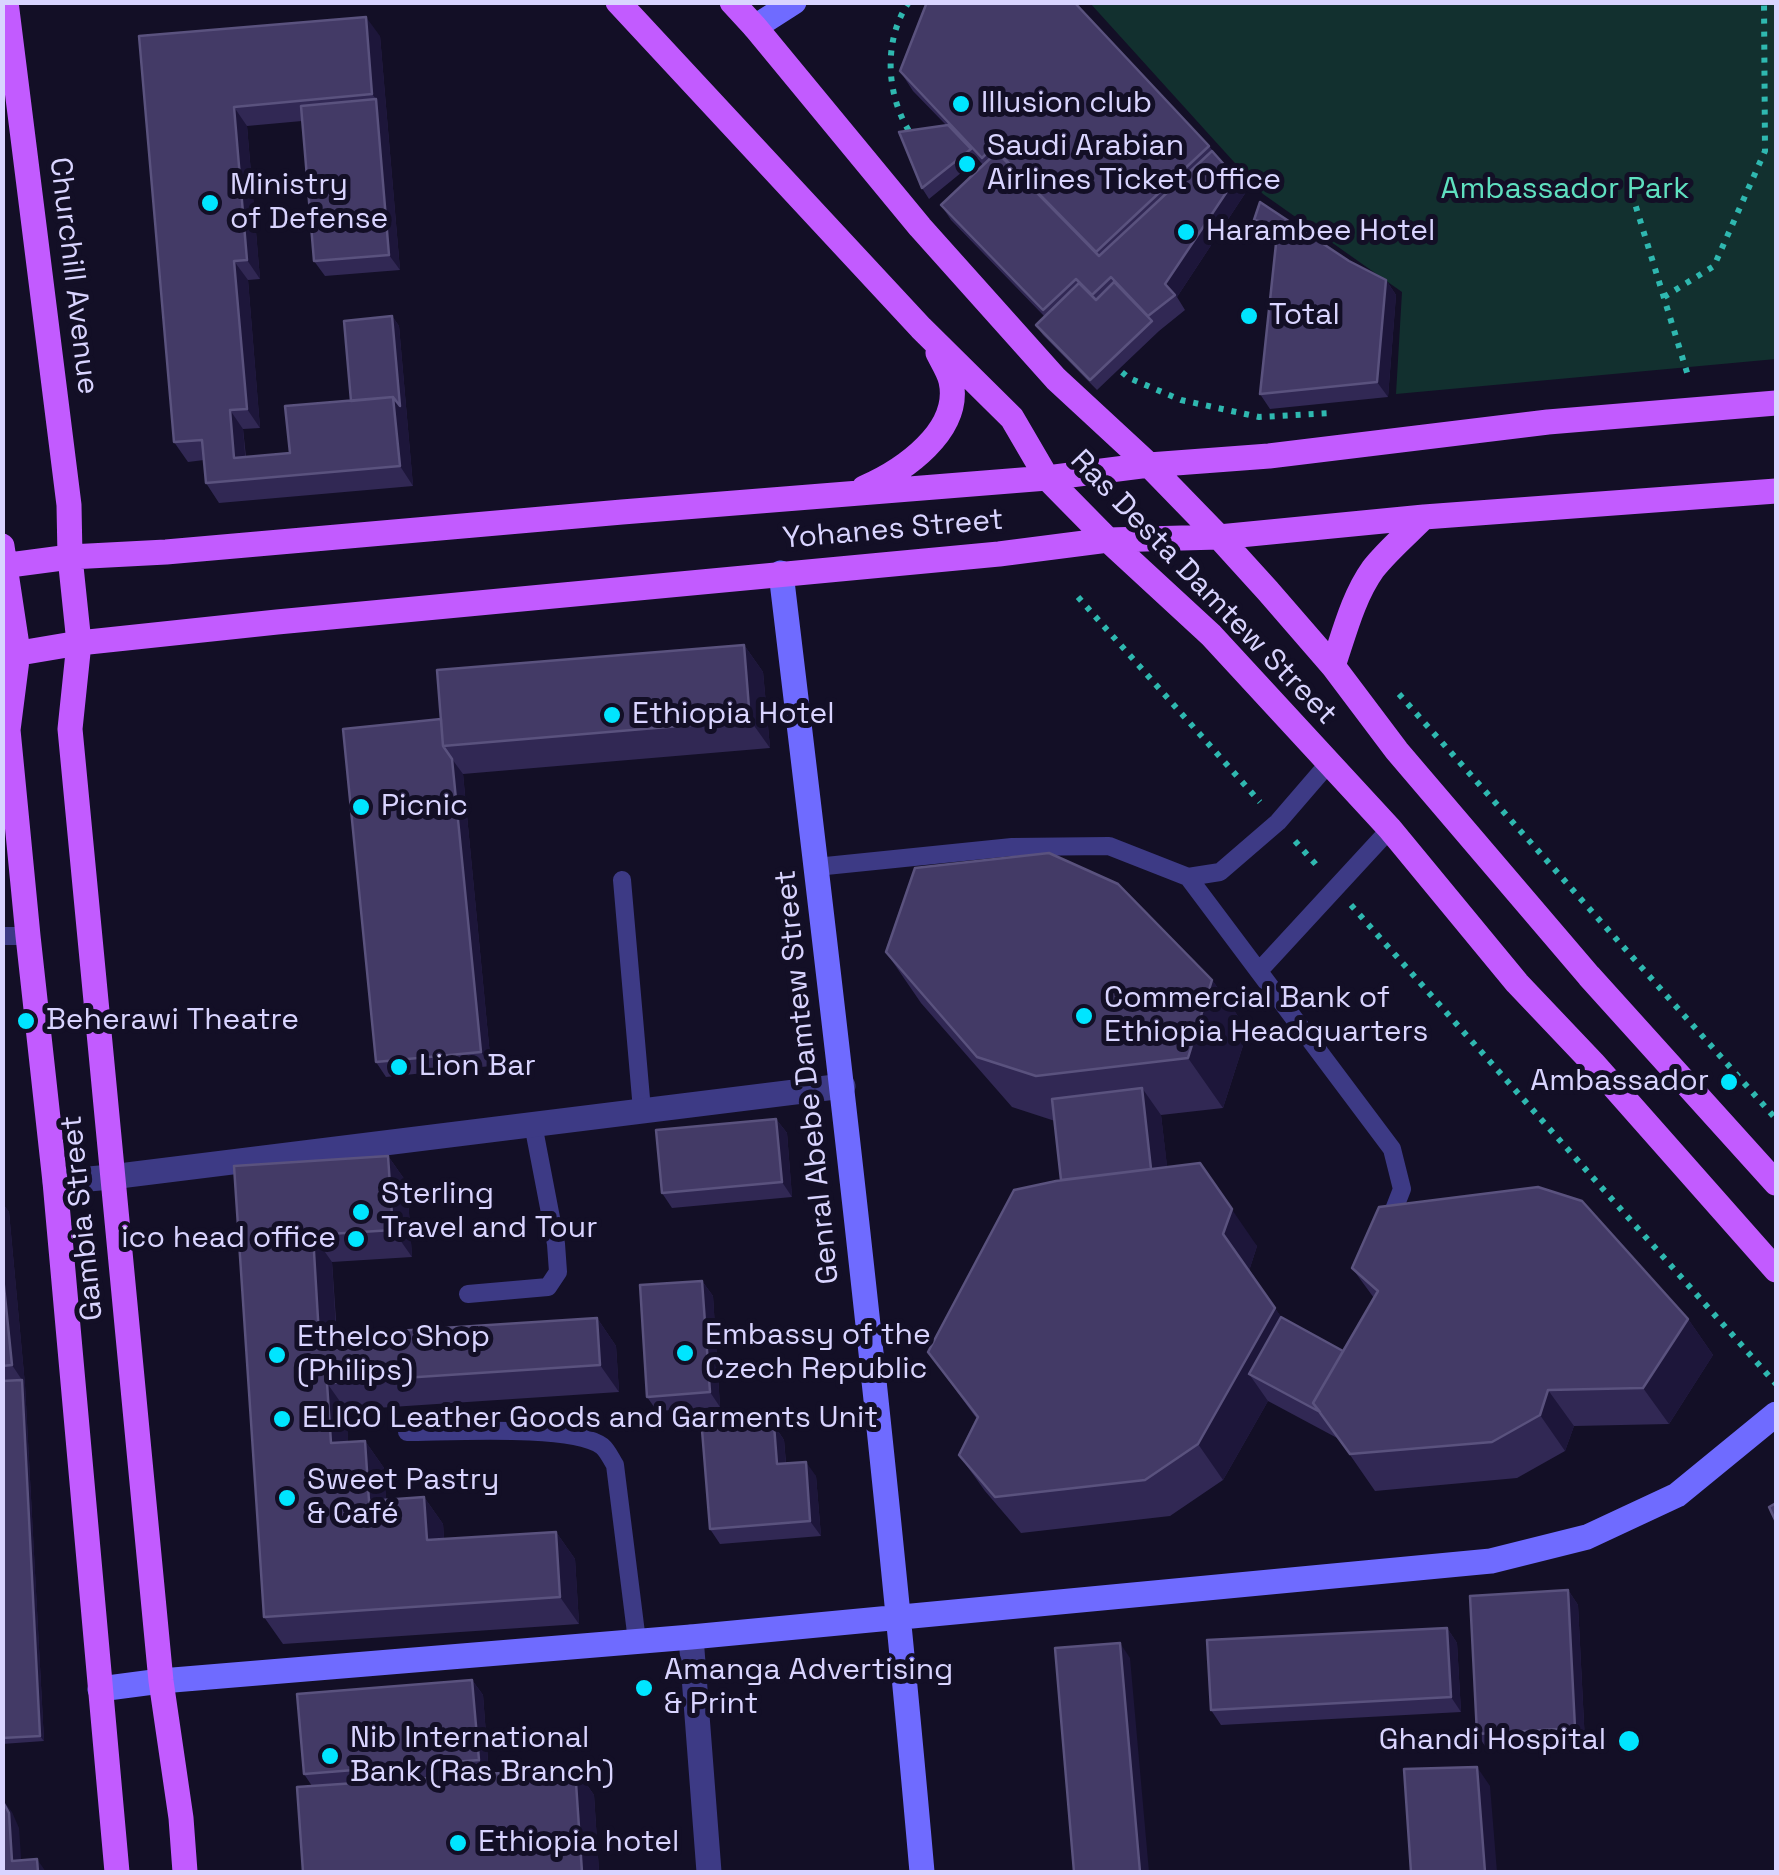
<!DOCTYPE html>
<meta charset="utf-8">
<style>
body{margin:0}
#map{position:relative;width:1779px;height:1875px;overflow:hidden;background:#130f26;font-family:"Space Grotesk",sans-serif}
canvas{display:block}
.frame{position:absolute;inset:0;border:5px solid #d9d4ff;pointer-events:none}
</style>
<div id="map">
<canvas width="1779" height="1875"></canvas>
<div class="frame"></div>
</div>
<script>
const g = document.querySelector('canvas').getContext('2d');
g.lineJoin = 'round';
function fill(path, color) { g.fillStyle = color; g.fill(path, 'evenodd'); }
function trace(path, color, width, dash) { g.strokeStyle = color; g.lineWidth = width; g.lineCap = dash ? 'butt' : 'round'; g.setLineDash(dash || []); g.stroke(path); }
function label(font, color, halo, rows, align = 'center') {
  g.font = font + ' "Space Grotesk",sans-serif'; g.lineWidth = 10; g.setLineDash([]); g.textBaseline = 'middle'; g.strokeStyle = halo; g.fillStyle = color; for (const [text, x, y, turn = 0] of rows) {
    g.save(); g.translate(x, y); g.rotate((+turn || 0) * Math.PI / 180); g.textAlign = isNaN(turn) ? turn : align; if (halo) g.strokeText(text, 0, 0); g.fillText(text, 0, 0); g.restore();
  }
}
fill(new Path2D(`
 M1090 3H1776V359L1396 394 1402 292 1263 194Z`), '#12302f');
trace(new Path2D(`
 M909 2C882 41 886 99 913 137
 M1632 194 1689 379
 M1664 297 1714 266 1765 151 1764 2
 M1112 364 1129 378 1181 400 1259 417 1333 413
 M1078 597 1260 802
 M1399 694 1776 1119
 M1295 841 1320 869
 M1351 905 1776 1384`), '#2fb8b0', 6, [5, 8]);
trace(new Path2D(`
 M816 867 1012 847 1109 846 1188 877 1220 872 1278 822 1328 764
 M1188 877 1392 1149 1402 1189 1388 1225
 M622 880 642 1110
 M2 936H28
 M1259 971 1390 829
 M468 1294 548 1287 558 1272 556 1244 533 1124
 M407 1432C448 1432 573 1424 602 1446 608 1451 611 1459 615 1465L637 1641`), '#3d3a85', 18);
trace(new Path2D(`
 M691 1637 709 1872`), '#3d3a85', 25);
trace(new Path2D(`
 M55 1182 111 1177 843 1086`), '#3d3a85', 25);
trace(new Path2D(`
 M755 27 794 2
 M781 573C833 1006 884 1438 922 1872
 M100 1689 161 1681 691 1637 1491 1561 1587 1537 1677 1495 1776 1414`), '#6f6bff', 25);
trace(new Path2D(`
 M6 2 69 505 70 557 79 643 70 729 161 1681 181 1818 185 1872
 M618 2 921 328 1012 418 1047 478 1108 540 1211 635 1390 829 1517 983 1593 1063 1776 1270
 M732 2 755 27 920 227 1056 379 1149 465 1219 537 1268 591 1333 666 1397 751 1589 976 1776 1183
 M864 488C903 471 962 431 951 381 949 372 942 361 938 353
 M2 546 18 652 8 730 28 936 55 1182 117 1872
 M2 566 70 557 166 552 622 512 1047 478 1149 465 1269 456 1548 422 1776 403
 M2 656 79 643 277 622 999 554 1108 540 1219 537 1424 517 1776 491
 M1333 666C1344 634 1353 597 1373 569 1388 550 1407 534 1424 517`), '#c25bff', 25);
fill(new Path2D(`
 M139 36H380L400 270 325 276 314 261 302 121 247 126 260 279 248 280 260 428 243 429 246 457 290 453 351 401 392 316 399 326 413 486 219 503 206 483 204 460 188 462 174 442Z
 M900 71 1209 146 1246 192 1177 297 1185 310 1159 331 1097 390 1043 335 1036 325 1045 317 951 220 941 205 983 165 977 158 978 159 929 199 922 188 946 125 913 91Z
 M1260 202 1349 261 1386 280 1396 295 1388 397 1270 409 1260 394 1277 237 1265 235 1254 220Z
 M744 645 763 672 770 748 463 774 491 1066 386 1077 376 1062 441 719Z
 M886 952 1212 980 1248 1030 1223 1108 1161 1115 1167 1167 1257 1246 1249 1271 1281 1317 1343 1351 1374 1298 1352 1268 1688 1319 1713 1355 1669 1424 1574 1426 1565 1451 1517 1478 1375 1491 1339 1439 1268 1401 1223 1480 1170 1516 1021 1533 985 1491 959 1455 977 1419 928 1352 1061 1180 1055 1121 1012 1107 921 1003Z
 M776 1119 787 1133 792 1197 672 1208 662 1193Z
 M388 1156 407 1183 412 1257 332 1262 337 1335 597 1318 616 1346 619 1392 346 1410 348 1442 365 1441 384 1468 386 1500 424 1497 443 1524 444 1539 556 1532 575 1559 579 1624 283 1644 264 1617 234 1166Z
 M2 1203 9 1212 25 1385 44 1741 2 1744Z
 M702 1281 713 1296 720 1407 657 1411 647 1397Z
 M774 1425 784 1440 786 1463 816 1476 821 1536 720 1544 710 1529Z
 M1568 1590 1578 1605 1585 1743 1487 1749 1477 1734Z
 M1447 1628 1457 1643 1461 1712 1221 1725 1211 1710Z
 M472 1680 483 1695 489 1774 575 1768 594 1795 599 1872H303L312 1786 304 1774Z`), '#312854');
fill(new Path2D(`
 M366 17 380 36 400 270 389 255 376 99 372 94Z
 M234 107 247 126 260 279 247 260Z
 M1236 178 1246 192 1177 297 1165 284Z
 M234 261 248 280 260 428 247 409Z
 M1386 280 1396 295 1388 397 1377 382Z
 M392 316 399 326 413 486 400 466 393 397Z
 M230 410 243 429 247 478 234 458Z
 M744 645 763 672 770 748 750 720Z
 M452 759 463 774 491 1066 481 1052Z
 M1212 980 1248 1030 1223 1108 1188 1058Z
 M1142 1088 1161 1115 1172 1207 1153 1179Z
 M776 1119 787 1133 792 1197 782 1182Z
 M388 1156 407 1183 412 1257 393 1230Z
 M1200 1163 1257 1246 1249 1271 1300 1344 1249 1374 1268 1401 1223 1480 1198 1444Z
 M2 1203 9 1212 25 1385 44 1741 40 1736 22 1380 12 1365 2 1267Z
 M313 1235 332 1262 338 1364 319 1336Z
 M702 1281 713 1296 720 1407 710 1392Z
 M597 1318 616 1346 619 1392 600 1365Z
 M1688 1319 1713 1355 1669 1424 1643 1388Z
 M327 1383 346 1410 350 1470 331 1443Z
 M1548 1390 1574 1426 1565 1451 1540 1415Z
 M774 1425 784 1440 787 1478 777 1464Z
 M365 1441 384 1468 388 1528 369 1501Z
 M806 1462 816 1476 821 1536 810 1521Z
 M424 1497 443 1524 446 1567 427 1540Z
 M556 1532 575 1559 579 1624 560 1597Z
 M1568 1590 1578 1605 1585 1743 1575 1728Z
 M1447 1628 1457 1643 1461 1712 1451 1697Z
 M1120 1643 1130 1658 1149 1872H1140Z
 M472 1680 483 1695 489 1775 479 1760Z
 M1477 1767 1490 1786 1497 1872H1485Z
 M575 1768 594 1795 599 1872H582Z
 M2 1799 12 1812 19 1828 22 1872 12 1861Z
 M37 1859 46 1872H38Z`), '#1d163a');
const building = new Path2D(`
 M927 2H1074L1209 146 1096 252 993 147 982 158 900 71Z
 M366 17 372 94 234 107 247 260 234 261 247 409 230 410 234 458 290 453 285 406 393 397 400 466 206 483 202 440 174 442 139 36Z
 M376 99 389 255 314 261 301 106Z
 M948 125 971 149 922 188 899 132Z
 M1212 151 1236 178 1165 284 1175 295 1148 316 1111 277 1092 295 1076 279 1043 310 941 205 997 152 1099 256Z
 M1260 202 1349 261 1386 280 1377 382 1260 394 1278 225 1254 220Z
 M1114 282 1152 321 1090 380 1036 325 1079 283 1096 300Z
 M392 316 400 406 393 397 351 401 344 321Z
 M744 645 750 720 443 746 437 670Z
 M441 719 443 746 452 759 481 1052 376 1062 343 729Z
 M1049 853 1118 884 1212 980 1188 1058 1036 1076 977 1057 886 952 915 868Z
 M1142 1088 1151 1169 1061 1180 1052 1099Z
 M776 1119 782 1182 662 1193 656 1130Z
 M388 1156 393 1230 313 1235 319 1336 597 1318 600 1365 327 1383 331 1443 365 1441 369 1501 424 1497 427 1540 556 1532 560 1597 264 1617 234 1166Z
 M1200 1163 1232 1209 1223 1234 1275 1308 1198 1444 1145 1480 995 1497 959 1455 978 1417 928 1352 1014 1190 1056 1181Z
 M1538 1187 1582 1201 1688 1319 1643 1388 1548 1390 1540 1415 1492 1442 1350 1454 1313 1403 1378 1291 1352 1268 1379 1207Z
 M2 1267 12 1365 2 1366Z
 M702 1281 710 1392 647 1397 640 1285Z
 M1281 1317 1343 1351 1313 1403 1320 1412 1249 1374Z
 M22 1380 40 1736 2 1738V1381Z
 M774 1425 777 1464 806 1462 810 1521 710 1529 702 1430Z
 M1776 1503V1522L1769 1507Z
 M1568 1590 1575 1728 1477 1734 1470 1596Z
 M1447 1628 1451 1697 1211 1710 1207 1640Z
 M1120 1643 1140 1872H1074L1055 1648Z
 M472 1680 479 1760 304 1774 297 1694Z
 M1477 1767 1485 1872H1411L1404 1769Z
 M575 1768 582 1872H303L297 1787Z
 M2 1800 9 1813 12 1861 37 1859 38 1872H2Z`);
fill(building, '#433a66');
trace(building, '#5a527e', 2.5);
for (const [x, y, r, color] of [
 [961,104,10,"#00e5ff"],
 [967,164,10,"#00e5ff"],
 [210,203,10,"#00e5ff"],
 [1186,232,10,"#00e5ff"],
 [1249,316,10,"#00e5ff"],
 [612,715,10,"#00e5ff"],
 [361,807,10,"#00e5ff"],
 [1084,1016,10,"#00e5ff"],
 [26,1021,10,"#00e5ff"],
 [399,1067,10,"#00e5ff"],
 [1729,1082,10,"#00e5ff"],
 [361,1212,10,"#00e5ff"],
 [356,1239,10,"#00e5ff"],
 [685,1353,10,"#00e5ff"],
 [277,1355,10,"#00e5ff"],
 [282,1419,10,"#00e5ff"],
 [287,1498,10,"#00e5ff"],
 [644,1688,10,"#00e5ff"],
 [1629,1741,12,"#00e5ff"],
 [330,1756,10,"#00e5ff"],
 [458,1843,10,"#00e5ff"]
]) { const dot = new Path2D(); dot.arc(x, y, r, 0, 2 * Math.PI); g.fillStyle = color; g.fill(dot); trace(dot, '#130f26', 4); }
label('30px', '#d9d4ff', '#130f26', [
 ["Illusion club",981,104],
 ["Saudi Arabian",987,147],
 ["Airlines Ticket Office",987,181],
 ["Ministry",230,186],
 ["of Defense",230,220],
 ["Harambee Hotel",1206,232],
 ["Total",1269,316],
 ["Ethiopia Hotel",632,715],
 ["Picnic",381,807],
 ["Commercial Bank of",1104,999],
 ["Ethiopia Headquarters",1104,1033],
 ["Beherawi Theatre",46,1021],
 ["Lion Bar",419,1067],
 ["Ambassador",1709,1082,"right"],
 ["Sterling",381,1195],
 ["Travel and Tour",381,1229],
 ["ico head office",336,1239,"right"],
 ["Embassy of the",705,1336],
 ["Czech Republic",705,1370],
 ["Ethelco Shop",297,1338],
 ["(Philips)",297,1372],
 ["ELICO Leather Goods and Garments Unit",302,1419],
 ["Sweet Pastry",307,1481],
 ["& Café",307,1515],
 ["Amanga Advertising",664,1671],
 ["& Print",664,1705],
 ["Nib International",350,1739],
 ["Bank (Ras Branch)",350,1773],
 ["Ghandi Hospital",1606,1741,"right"],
 ["Ethiopia hotel",478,1843]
], 'left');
label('30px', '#5fe0c0', '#130f26', [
 ["Ambassador Park",1565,190]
]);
label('30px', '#d9d4ff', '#130f26', [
 ["Churchill Avenue",73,276,83],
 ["Yohanes Street",893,530,-5],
 ["Ras Desta Damtew Street",1203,588,46],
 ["Genral Abebe Damtew Street",808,1077,-96],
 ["Gambia Street",83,1218,-96]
]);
</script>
